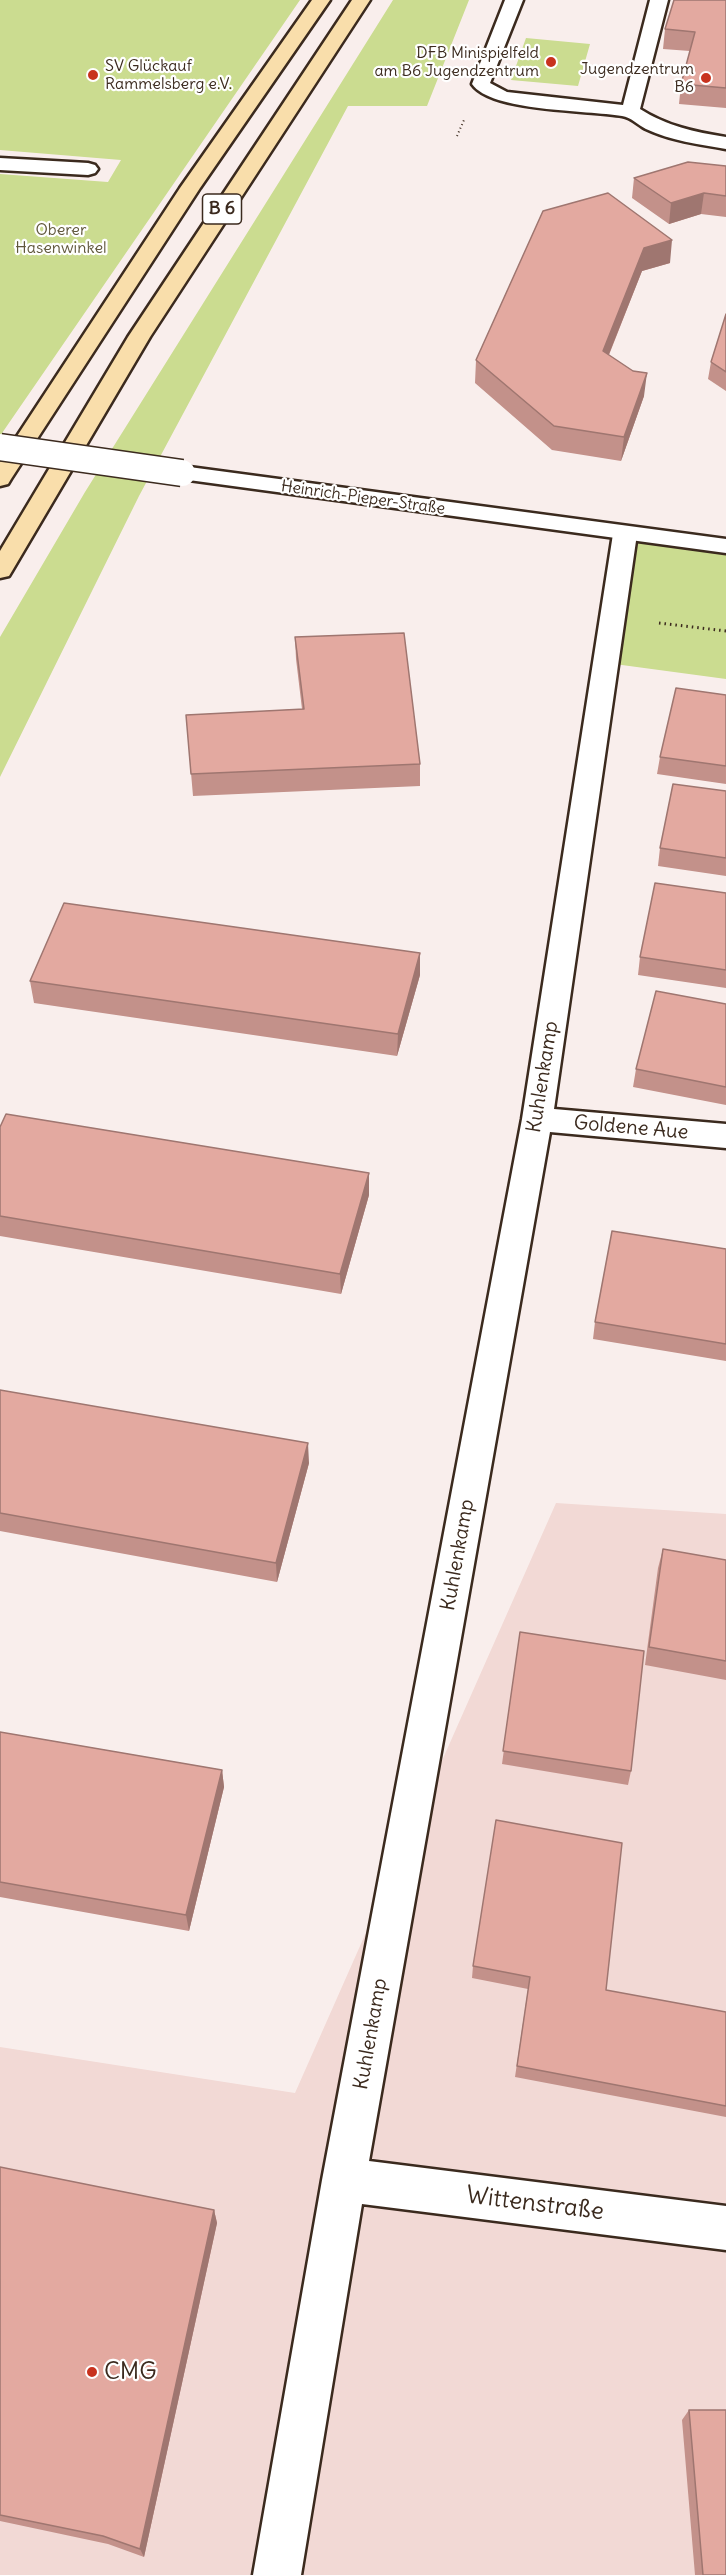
<!DOCTYPE html>
<meta charset="utf-8">
<style>
body{margin:0}
canvas{display:block;background:#f9eeec}
</style>
<canvas width="726" height="2575"></canvas>
<script>
const g = document.querySelector('canvas').getContext('2d');
g.lineJoin = 'round';
function fill(path, color) { g.fillStyle = color; g.fill(path, 'evenodd'); }
function trace(path, color, width, dash) { g.strokeStyle = color; g.lineWidth = width; g.lineCap = dash ? 'butt' : 'round'; g.setLineDash(dash || []); g.stroke(path); }
function label(font, color, halo, rows, align = 'center') {
  g.font = font + ' Delius,sans-serif'; g.lineWidth = 4.5; g.setLineDash([]); g.textBaseline = 'middle'; g.strokeStyle = halo; g.fillStyle = color; for (const [text, x, y, turn = 0] of rows) {
    g.save(); g.translate(x, y); g.rotate((+turn || 0) * Math.PI / 180); g.textAlign = isNaN(turn) ? turn : align; if (halo) g.strokeText(text, 0, 0); g.fillText(text, 0, 0); g.restore();
  }
}
fill(new Path2D(`
 M556 1503 726 1514V2575H0V2047L295 2093Z`), '#f2d9d5');
fill(new Path2D(`
 M0 0H300L0 436V174L108 182 121 160 0 150Z
 M393 0H469L427 106H348L139 496 0 777V637L85 492Z
 M526 38 590 44 578 86 511 80Z
 M625 534 726 546V679L607 663Z`), '#cbdc90');
const service = new Path2D(`
 M505 0H523L490 83 507 92 623 105 650 0H668L640 109C667 126 694 132 726 137V149C699 144 671 141 646 129 638 125 631 117 622 116 587 110 491 112 472 84Z`);
const minor = new Path2D(`
 M0 158 88 163 95 165 98 169 95 173 88 175 0 170Z
 M625 527 633 529 637 534 554 1109 726 1124V1148L550 1132 369 2161 726 2206V2250L362 2204 301 2575H253L322 2180 522 1119 613 534 617 529Z`);
const tertiary = new Path2D(`
 M182 466 726 539V553L174 478 171 473 174 468Z`);
const trunk = new Path2D(`
 M312 0H330L200 188 11 479 8 484 0 486V462L180 188Z
 M352 0H370L150 337 12 571 9 576 0 578V551L128 337Z`);
trace(service, '#3b2a1e', 5);
trace(minor, '#3b2a1e', 5);
trace(tertiary, '#3b2a1e', 5);
trace(trunk, '#3b2a1e', 5);
trace(new Path2D(`
 M457 136 464 120`), '#3b2a1e', 2, [1, 3]);
trace(new Path2D(`
 M659 623 726 631`), '#3b2a1e', 3, [1.5, 4]);
fill(service, '#fff');
fill(minor, '#fff');
fill(tertiary, '#fff');
fill(trunk, '#f9deab');
const tertiaryBridge = new Path2D(`
 M0 447 182 473`);
trace(tertiaryBridge, '#3b2a1e', 29, []);
trace(tertiaryBridge, '#fff', 26);
fill(new Path2D(`
 M726 0V108L679 104 681 84 690 51 663 49 665 29Z
 M726 166V217L701 214 669 224 632 198 634 178Z
 M543 211 670 263 642 271 609 355 644 396 621 461 552 450 475 383 476 360Z
 M726 314V391L708 379 711 362Z
 M295 637 420 764V786L193 796 186 715 302 709 296 659Z
 M726 695V784L657 774 660 757Z
 M726 791V876L658 866 660 848Z
 M726 893V988L638 975 640 957Z
 M420 953V975L397 1056 34 1003 30 981Z
 M726 1004V1105L633 1087 636 1069Z
 M0 1127 369 1195 341 1294 0 1236Z
 M726 1249V1361L593 1339 595 1322Z
 M0 1390 309 1463 277 1582 0 1531Z
 M663 1549 726 1560V1680L645 1665 658 1568Z
 M520 1632 631 1771 628 1785 502 1764Z
 M0 1732 222 1770 224 1787 189 1931 0 1897Z
 M473 1966 726 2012V2117L515 2077 528 1989 472 1978Z
 M0 2167 214 2210 217 2223 144 2557 108 2544 0 2521Z
 M689 2410 726 2575H695L682 2420Z`), '#c3918a');
fill(new Path2D(`
 M704 193 701 214 669 224 671 203Z
 M672 240 670 263 642 271 601 374 603 351 644 248Z
 M647 373 644 396 621 461 624 437Z
 M420 953V975L397 1056 398 1034Z
 M369 1173V1195L341 1294 340 1274Z
 M308 1443 309 1463 277 1582 276 1563Z
 M222 1770 224 1787 189 1931 186 1915Z
 M214 2210 217 2223 144 2557 140 2549Z`), '#9f7670');
const building = new Path2D(`
 M674 0H726V88L681 84 695 32 665 29Z
 M688 162 726 166V196L704 193 671 203 634 178Z
 M608 193 672 240 644 248 603 351 633 371 647 373 624 437 554 426 476 360 543 211Z
 M726 314V372L711 362Z
 M404 633 420 764 191 774 186 715 304 709 295 637Z
 M676 688 726 695V766L660 757Z
 M673 784 726 791V858L660 848Z
 M655 883 726 893V970L640 957Z
 M64 903 420 953 398 1034 30 981Z
 M656 991 726 1004V1087L636 1069Z
 M6 1114 369 1173 340 1274 0 1216V1127Z
 M612 1231 726 1249V1344L595 1322Z
 M0 1390 308 1443 276 1563 0 1513Z
 M663 1549 726 1560V1661L649 1647Z
 M520 1632 644 1651 631 1771 503 1751Z
 M0 1732 222 1770 186 1915 0 1882Z
 M496 1820 622 1843 606 1990 726 2012V2106L517 2066 530 1977 473 1966Z
 M0 2167 214 2210 140 2549 103 2536 0 2515Z
 M689 2410H726V2575H703Z`);
fill(building, '#e3a9a0');
trace(building, '#9f7670', 1.5);
for (const [x, y, r, color] of [
 [551,62,6,"#c8321e"],
 [93,75,6,"#c8321e"],
 [706,78,6,"#c8321e"],
 [92,2372,6,"#c8321e"]
]) { const dot = new Path2D(); dot.arc(x, y, r, 0, 2 * Math.PI); g.fillStyle = color; g.fill(dot); trace(dot, '#fff', 2); }
label('16px', '#3b2a1e', '#fff', [
 ["DFB Minispielfeld",539,53],
 ["am B6 Jugendzentrum",539,71],
 ["SV Glückauf",105,66,"left"],
 ["Rammelsberg e.V.",105,84,"left"],
 ["Jugendzentrum",694,69],
 ["B6",694,87]
], 'right');
label('16px', '#5f563a', '#fff', [
 ["Oberer",61,230],
 ["Hasenwinkel",61,248]
]);
label('16px', '#3b2a1e', '#fff', [
 ["Heinrich-Pieper-Straße",363,498,8]
]);
for (const [x, y, w] of [
 [222,209,39]
]) { const box = new Path2D(); box.roundRect(x - w / 2, y - 15, w, 30, 4.5); g.fillStyle = '#fff'; g.fill(box); trace(box, '#3b2a1e', 1.5); }
label('bold 18px', '#3b2a1e', null, [
 ["B 6",222,209]
]);
label('20px', '#3b2a1e', '#fff', [
 ["Kuhlenkamp",543,1077,-81],
 ["Goldene Aue",631,1128,5],
 ["Kuhlenkamp",458,1555,-80],
 ["Kuhlenkamp",371,2034,-80]
]);
label('24px', '#3b2a1e', '#fff', [
 ["Wittenstraße",535,2204,7]
]);
label('24px', '#3b2a1e', '#fff', [
 ["CMG",104,2372]
], 'left');
</script>
